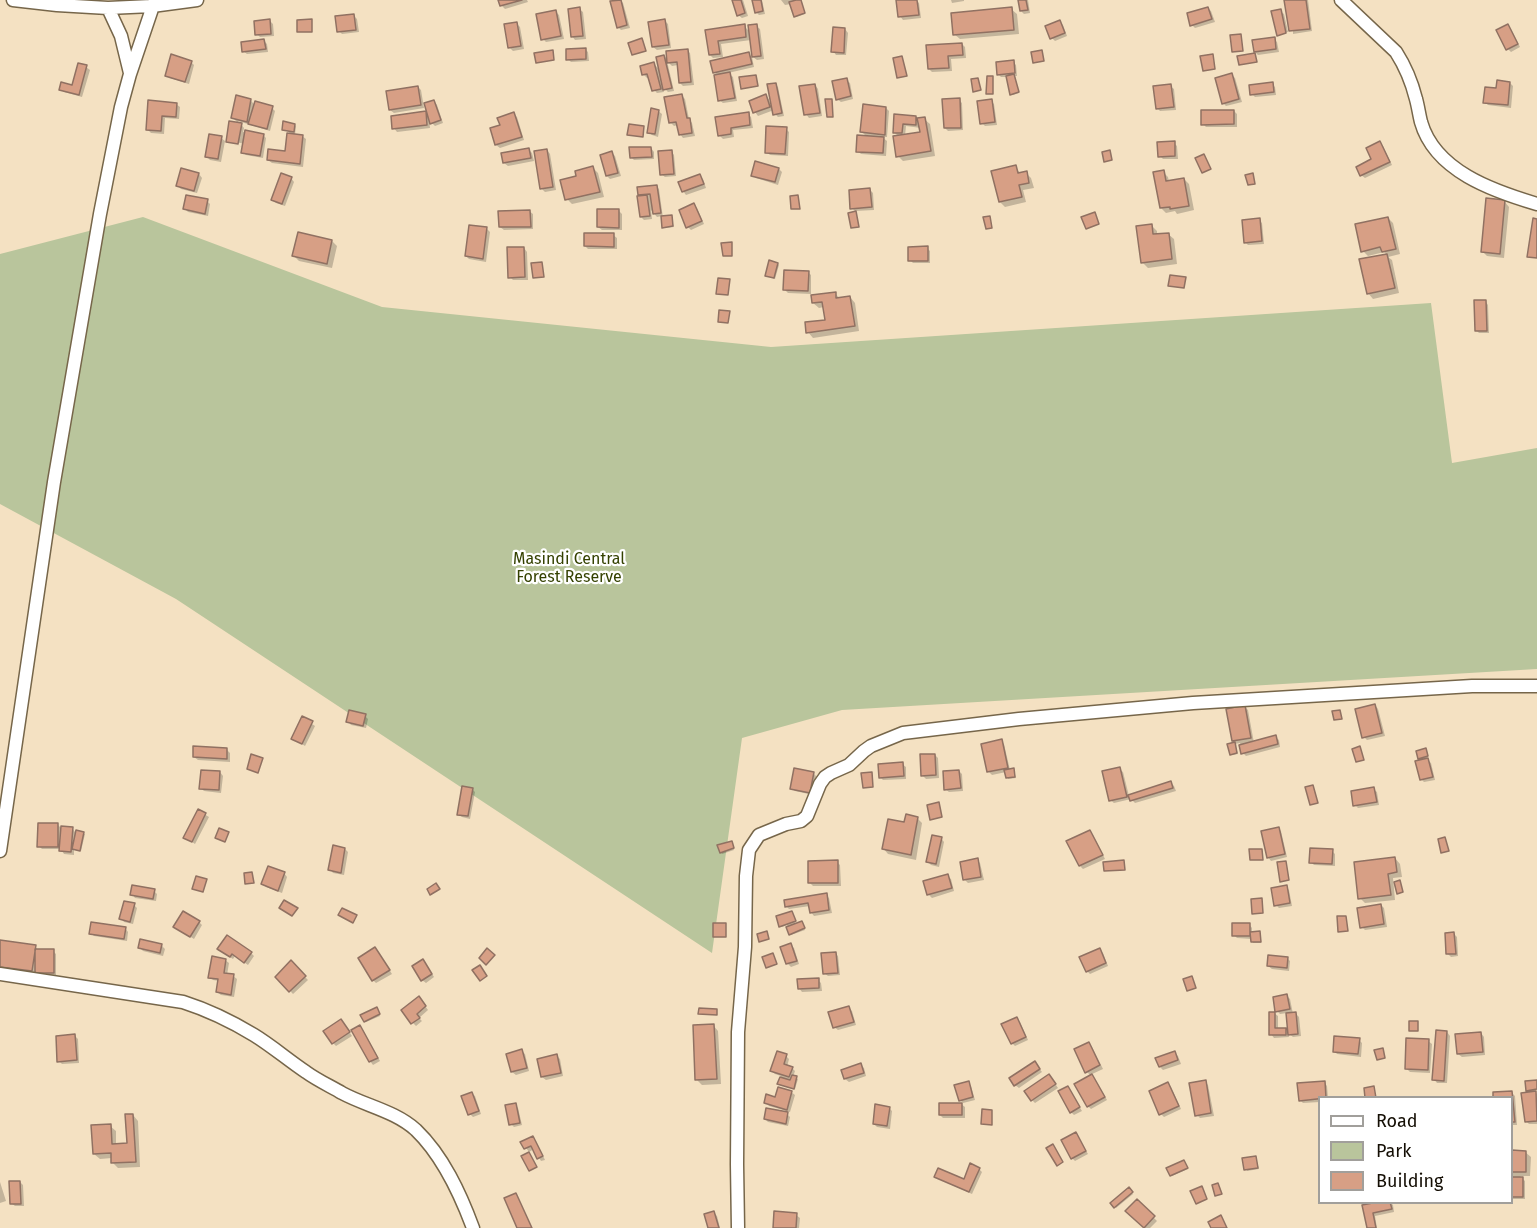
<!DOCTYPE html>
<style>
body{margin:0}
#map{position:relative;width:1537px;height:1228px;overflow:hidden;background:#f4e1c2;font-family:"Fira Sans",sans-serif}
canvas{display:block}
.legend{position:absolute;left:1318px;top:1096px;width:195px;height:108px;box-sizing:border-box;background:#fff;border:2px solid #a19f9b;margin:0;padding:8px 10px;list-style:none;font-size:18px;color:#140e04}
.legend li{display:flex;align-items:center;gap:12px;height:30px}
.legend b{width:30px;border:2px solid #a19f9b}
</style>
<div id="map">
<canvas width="1537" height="1228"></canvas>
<ul class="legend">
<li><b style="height:8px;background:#fff"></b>Road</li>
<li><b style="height:16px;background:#b9c59c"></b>Park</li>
<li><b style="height:16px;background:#d79f85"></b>Building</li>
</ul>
</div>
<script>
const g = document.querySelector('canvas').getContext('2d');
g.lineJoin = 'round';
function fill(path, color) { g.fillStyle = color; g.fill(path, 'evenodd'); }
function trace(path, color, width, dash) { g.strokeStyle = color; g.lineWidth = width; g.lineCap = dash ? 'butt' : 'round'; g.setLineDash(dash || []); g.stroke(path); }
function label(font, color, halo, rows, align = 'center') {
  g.font = font + ' "Fira Sans",sans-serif'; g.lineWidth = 4.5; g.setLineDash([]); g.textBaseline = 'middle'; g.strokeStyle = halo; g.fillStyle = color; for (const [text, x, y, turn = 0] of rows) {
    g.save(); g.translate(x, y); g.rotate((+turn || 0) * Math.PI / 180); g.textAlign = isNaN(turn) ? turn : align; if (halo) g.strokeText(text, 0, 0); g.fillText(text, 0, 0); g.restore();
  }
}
fill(new Path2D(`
 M143 217 382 307 771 347 1431 303 1452 463 1537 448V669L842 710 742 738 712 953 176 599 0 504V254Z`), '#b9c59c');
fill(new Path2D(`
 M500 0H527L528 2 505 9 501 5Z
 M620 0 623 3 630 28 621 30 618 27 612 2Z
 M734 0H743L748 16 742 18 738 15Z
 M753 0H762L765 14 759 15 756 12Z
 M781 0H799L801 2 805 14 796 17 791 4 785 5Z
 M916 0 919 3 921 18 903 20 900 16Z
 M951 0H964V1L952 3Z
 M1019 0H1028L1030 13 1024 14 1021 11Z
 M1286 0H1308L1312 31 1293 34V30L1290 31Z
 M1208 8 1211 11 1215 22 1195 28 1192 25Z
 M579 9 583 12 586 39 575 40 572 36Z
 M1011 9 1017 14 1019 34 960 39 954 34Z
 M1280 11 1284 14 1288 32 1278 34Z
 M556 12 559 15 564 39 546 42 543 39Z
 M354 16 357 19 359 32 342 34 339 31Z
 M270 21 273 24 274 36 260 37 257 34Z
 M665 21 668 24 671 48 657 50 653 47Z
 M1060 22 1063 25 1067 36 1055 41 1052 38Z
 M516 23 520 27 524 49 513 51 510 48Z
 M744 26 750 32 756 26 760 29 764 59 757 60 753 57 751 40 721 44 723 57 713 58 710 55 707 31Z
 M1508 26 1511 29 1520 47 1511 52 1508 49Z
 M845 29 848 33 846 55H836L833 51Z
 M1274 39 1277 42 1279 52 1258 55 1255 52Z
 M264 41 267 44 268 52 247 54 243 51Z
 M962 44 965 47 966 58 951 59 952 71 932 72 929 69Z
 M585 49 588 52 589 61 571 62 568 59Z
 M687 50 690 53 694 85 683 86 680 83 678 65 672 66 667 61 674 91 668 92 662 86 664 92 657 93 654 90 650 77 647 78 643 74 654 64 661 71 664 56 669 61Z
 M749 54 752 57 754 67 728 73 733 77 737 101 723 103 719 100 718 76 714 72Z
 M191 62 194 65 189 84 170 78 166 75Z
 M1013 62 1016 65 1017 76H1015L1019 93 1013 95 1007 77H1001L998 74Z
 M86 67 90 70 82 97 64 92 61 89 73 87Z
 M1232 75 1235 78 1242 102 1226 106 1223 103Z
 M846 80 850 83 853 99 841 102 837 99Z
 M1510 83 1513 86 1511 108 1488 105 1485 102 1498 90Z
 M775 84 778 87 784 116 778 117 775 114 774 110 758 116 755 112 751 102 765 96 769 99 771 107H773Z
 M1272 84 1275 87 1276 95 1255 97 1252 94Z
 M815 85 818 89 822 116 809 118 806 114Z
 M1170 86 1174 89 1176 110 1160 111 1157 108Z
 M418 87 421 90 424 108 394 113 390 110Z
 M682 96 685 99 689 119 692 123 695 136 683 138 680 134 678 125 674 126 670 122Z
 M250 100 255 105 272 108 275 111 270 131 238 121 244 128 243 132 263 135 266 138 263 158 246 155 243 152 244 147 230 144 245 147 246 144 229 141V143L227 141 239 124 233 118Z
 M959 100 962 103 963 130 948 131 945 128Z
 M434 101 437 105 443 123 435 126 429 120 430 128 397 132 394 128 425 113 430 118Z
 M991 101 994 104 997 125 985 126 982 123Z
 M149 102 176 104 180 107 179 119 165 118 164 134 151 133 147 129Z
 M886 108 889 111 887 137H882L887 141 886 156 861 154 858 151 867 137 861 131Z
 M658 111 662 114 658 137 652 135 648 132Z
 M1234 111 1237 114V127H1206L1203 124Z
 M514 114 517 117 524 140 500 148 496 145 501 126Z
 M748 114 751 117 753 128 733 130 734 137 723 139 719 135Z
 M895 116 916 117 918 120 924 119 930 124 935 156 903 161 898 156 899 137 894 132ZM906 126 921 128 922 133 905 136Z
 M295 125 296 126 295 135 302 136 306 139 303 167 272 163 268 160 286 152 289 132 284 130Z
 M786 129 789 132 788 156 770 155 767 152Z
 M221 138 225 141 221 162 210 160 207 157Z
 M1174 143 1177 146 1178 159H1163L1160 156Z
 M1380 143 1383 146 1392 165 1365 178 1361 175 1373 160Z
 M651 148 654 152V159L634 160 631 157Z
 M529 150 532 153 534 161 508 166 504 163Z
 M547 150 550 154 556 190 545 192 542 189Z
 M671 151 674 155 676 176 665 177 661 174Z
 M612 153 615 156 621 176 610 179 607 176Z
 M1015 167 1021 174 1026 173 1031 178 1034 188 1023 190 1026 202 1005 207 1000 202Z
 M593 168 598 173 604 197 572 204 567 199 578 177Z
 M779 169 782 172 778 185 756 178 753 175Z
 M1163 172 1168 177 1169 182 1184 179 1189 184 1194 210 1177 214 1175 211 1166 213 1161 208Z
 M199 174 202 178 197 193 181 189 178 186Z
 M699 176 703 179 706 188 686 195 683 191Z
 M291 178 294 182 285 206 276 203 273 200Z
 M656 186 659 189 663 218 671 217 674 227 665 228 662 216 657 217 651 210 652 219 644 220 641 217 639 189Z
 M869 189 873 193 874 210 855 211 852 208Z
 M207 201 210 204 208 216 188 212 184 208Z
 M1504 201 1509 207 1504 258 1487 256 1482 251Z
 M694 205 697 208 704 224 691 230 688 227Z
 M529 211 533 214V229L504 230 500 227Z
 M619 211 622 214V230H602L598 227Z
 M1388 218 1393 223 1400 254 1388 257 1392 260 1399 293 1373 299 1368 293 1387 255 1384 252 1368 256 1363 251Z
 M1259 220 1262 223 1264 244 1248 245 1245 242Z
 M1152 226 1157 231V235L1168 234 1174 239 1177 264 1148 268 1142 262Z
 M487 229 490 232 486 262 469 259 466 256Z
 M613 235 617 238V249H588L585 246Z
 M332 241 337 246 332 268 299 261 294 256Z
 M524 248 527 252 528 280H513L510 277Z
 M927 248 930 251V263H913L910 260Z
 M778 264 779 265 775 279 767 276Z
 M808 272 811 275V294L788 293 785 290Z
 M835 293 840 299 850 297 855 303 859 331 813 338 808 332 826 321 824 307 819 308 813 303Z
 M1485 301 1488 305 1489 333H1479L1476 330Z
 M1375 705 1378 709 1385 736 1367 740 1364 737Z
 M1245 707 1248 710 1254 743 1275 737 1279 740 1280 747 1246 756 1243 753 1240 743 1235 744 1238 754 1232 755 1231 754 1229 745 1236 743 1233 741Z
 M365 716 368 719 366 728 351 725 348 721Z
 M303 718 315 726 305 746 293 738Z
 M1001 741 1004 744 1010 770 1014 771 1016 778 1008 779 1006 772 992 775 988 771Z
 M227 750 230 753V762L198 760 194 757Z
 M1427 751 1428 757 1426 758 1431 763 1435 780 1424 782 1421 779 1422 761 1419 758Z
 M935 755 938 758 939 778 926 779 922 775Z
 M902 764 906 767V779L883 780 880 777Z
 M1119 769 1123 772 1129 796 1171 783 1174 786 1176 791 1135 803 1131 799 1114 803 1110 800Z
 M959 771 962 774 963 791 949 792 945 789Z
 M220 772 223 776 221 793 204 791 201 788Z
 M813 773 816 776 813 795 795 791 791 788Z
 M472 789 475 792 470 819 462 817 458 814Z
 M1373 789 1377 792 1379 805 1358 808 1355 805Z
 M199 811 209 817 195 844 185 837Z
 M917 818 922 823 916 860 888 854 883 848Z
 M57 824 63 830 72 828 75 832 85 834 81 851 74 850V855L64 854 61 849H42L39 846Z
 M1278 828 1281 831 1287 857 1271 861 1268 857Z
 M1090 832 1093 835 1105 859 1083 869 1080 866Z
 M941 838 944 842 939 867 931 865 927 861Z
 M732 843 734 850 722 854 721 852Z
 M345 849 348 852 344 875 333 873 330 869Z
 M1332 851 1335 854V866L1314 865 1311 862Z
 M1395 858 1400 864 1402 877 1393 878 1395 900 1365 903 1360 898Z
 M977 860 980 863 984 880 968 883 965 880Z
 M837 862 840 865 841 886H813L810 883Z
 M284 873 287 877 282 893 266 887 263 884Z
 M947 876 951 879 954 891 932 898 929 895Z
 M1286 887 1289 890 1292 906 1279 908 1276 905Z
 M154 891 157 894 156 901 135 898 132 894Z
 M826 895 829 898 832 913 814 916 811 912 810 906 789 909 786 906Z
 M134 905 137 908 133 924 124 922 121 918Z
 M1381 905 1384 908 1387 927 1365 930 1362 927Z
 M793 914 796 925 803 924 805 930 791 935 787 925 782 927 781 926Z
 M199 922 202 925 194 939 175 927Z
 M1249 924 1252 928V933L1261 934V943H1253L1252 939 1237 938 1234 935Z
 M125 928 128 932 127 941 94 936 91 933Z
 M1453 933 1457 937 1458 956 1451 957 1448 954Z
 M141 941 162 946 165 949 163 956 143 951 139 947Z
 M790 945 794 948 799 964 791 967 787 963Z
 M0 947H35L39 951H53L56 954V976L40 975 37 973V976L3 971 0 968Z
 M1100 950 1103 953 1108 966 1090 974 1087 971Z
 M222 952 251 953 254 956 248 965 235 956 233 959Z
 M378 952 392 974 376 983 373 980Z
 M835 953 838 956 840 975 828 976 824 973Z
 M1287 958 1290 961 1289 971 1272 969 1268 966Z
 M225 960 229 963 227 975 233 976 237 979 234 997 221 995 217 992 219 981 213 980 210 977Z
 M291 963 308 980 293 994 277 977Z
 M426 964 434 977 426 983 422 980Z
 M818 980 821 983 822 991 802 992 799 988Z
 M1287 996 1290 999 1293 1014 1295 1013 1299 1017 1301 1036 1293 1037 1288 1033 1289 1037 1274 1038 1271 1034 1274 1013 1278 1016V1029H1285L1290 1034 1287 1013 1280 1014 1277 1011Z
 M422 1002 428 1010 419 1018 422 1021 416 1026 413 1023Z
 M849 1008 852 1011 856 1025 838 1030 834 1027Z
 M378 1010 380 1016 366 1022 365 1021Z
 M1016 1019 1020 1022 1028 1040 1015 1046 1012 1043Z
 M344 1024 352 1036 336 1046 333 1043Z
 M713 1025 718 1031 721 1084 702 1085 697 1080Z
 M360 1027 363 1030 380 1061 373 1065 370 1061Z
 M1447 1032 1450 1036 1447 1083H1437L1434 1079Z
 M1481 1033 1484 1037 1485 1055 1462 1057 1458 1054Z
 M75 1036 78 1039 79 1063 62 1064 59 1061Z
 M1359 1040 1362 1043 1361 1057 1337 1054 1334 1051Z
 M1428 1041 1432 1044 1430 1073 1410 1072 1407 1069Z
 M1089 1044 1092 1047 1103 1069 1090 1075 1095 1079 1107 1100 1091 1109 1088 1106 1091 1076 1087 1072Z
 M522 1051 525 1054 529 1071 516 1075 512 1072Z
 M1174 1053 1178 1056 1181 1064 1163 1070 1160 1067 1157 1059Z
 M557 1056 560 1059 563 1076 546 1080 542 1077Z
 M786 1056 789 1059 787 1067 792 1068 795 1071 793 1077 798 1079 795 1089 780 1085 779 1084 781 1076 775 1074 772 1071Z
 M1035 1063 1042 1072 1019 1088 1015 1085Z
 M861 1065 864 1068 866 1076 849 1082 845 1079 843 1071Z
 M1052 1079 1058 1088 1035 1103 1032 1100Z
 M1205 1082 1208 1085 1214 1116 1200 1118 1197 1115Z
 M1324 1082 1327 1086 1328 1098H1320V1102L1303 1103 1300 1100Z
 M1537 1082V1090L1534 1091 1537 1094V1124H1529L1526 1121 1530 1093 1527 1090Z
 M968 1083 971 1086 975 1100 963 1103 960 1100Z
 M1168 1084 1171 1087 1181 1109 1164 1117 1161 1114Z
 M1070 1091 1082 1111 1074 1115 1071 1112Z
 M791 1092 795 1095 790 1112 769 1106 766 1102Z
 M471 1093 475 1096 481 1114 473 1117 470 1114Z
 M1512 1093 1515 1096 1517 1125H1512Z
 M961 1104 965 1107V1118H943L940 1115Z
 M515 1105 518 1108 522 1125 514 1127 511 1124Z
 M889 1108 892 1111 890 1129 877 1127 874 1124Z
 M787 1114 790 1117 788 1126 768 1122 765 1119Z
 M133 1115 138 1121 140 1167 118 1168 113 1163 112 1158 100 1159 94 1154 110 1126 116 1131V1145H128Z
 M1076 1134 1088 1154 1075 1161 1072 1158Z
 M533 1137 536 1141 545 1160 541 1161 534 1149 529 1152 522 1142Z
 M1512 1152H1525L1531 1157 1530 1176H1520L1525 1181V1199H1512Z
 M1256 1157 1259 1169 1247 1171 1244 1159Z
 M1185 1163 1188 1169 1172 1176 1171 1175Z
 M979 1169 982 1172 972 1194 939 1179 936 1176 965 1181Z
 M0 1182 6 1201 0 1203Z
 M20 1182 23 1185 24 1206H15L11 1203Z
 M1129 1189 1133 1194 1116 1208 1112 1203Z
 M1137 1201 1157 1221 1150 1228H1145L1128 1211Z
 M1390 1202 1393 1205 1394 1212 1375 1216 1377 1228H1368L1364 1207Z
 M714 1213 717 1216 720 1228H710Z
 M796 1215 800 1218 799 1228H775Z`), '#0003');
const building = new Path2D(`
 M498 0H522L500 6Z
 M621 0 627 25 617 28 610 1Z
 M732 0H741L745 13 737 16Z
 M752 0H761L763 11 755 13Z
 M796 0H801L805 13 794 17 789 2Z
 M896 0H917L919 15 898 17Z
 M1018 0H1026L1028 10 1020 11Z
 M1284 0H1306L1310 29 1289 31Z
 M580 7 583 36 571 37 568 9Z
 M1012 7 1014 30 953 35 951 13Z
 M1208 7 1212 19 1190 26 1187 13Z
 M1281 9 1286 33 1277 36 1271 11Z
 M556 10 561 36 541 40 536 14Z
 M354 14 356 30 337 32 335 16Z
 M270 19 271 34 255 35 254 21Z
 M312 19V32H297V20Z
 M665 19 669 45 652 47 648 22Z
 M1060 20 1065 33 1050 39 1045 26Z
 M517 22 521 46 508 48 504 24Z
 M745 24 746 37 718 41 720 54 709 55 705 30Z
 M757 24 761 56 752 57 748 25Z
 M1508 24 1518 44 1506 50 1496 30Z
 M833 27 845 28 844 53 831 52Z
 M1241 34 1243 51 1232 52 1230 35Z
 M1275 37 1276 49 1254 52 1252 40Z
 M642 38 646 51 632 55 628 43Z
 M264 39 266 49 242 52 241 42Z
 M962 43 963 55 948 56 949 68 928 69 926 45Z
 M586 48V59L566 60V49Z
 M688 49 691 82 679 83 677 62 667 63 666 51Z
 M553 50 554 60 536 63 534 53Z
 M1042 50 1044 61 1033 63 1031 52Z
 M749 52 752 64 713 73 710 61Z
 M1255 53 1257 62 1239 65 1237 56Z
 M171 54 192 61 185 82 165 76Z
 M1213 54 1215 69 1203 71 1200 56Z
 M664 55 672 88 663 90 656 57Z
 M902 56 907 76 897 78 893 58Z
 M1014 60 1015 73 997 75 996 62Z
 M654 62 661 89 652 91 647 74 642 75 640 66Z
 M78 63 87 65 79 95 59 90 61 82 72 85Z
 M730 72 735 98 718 101 714 75Z
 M1232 73 1239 99 1222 104 1215 78Z
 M1014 74 1019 92 1010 95 1006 76Z
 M756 75 758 86 741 89 739 77Z
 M987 76H993V94H986Z
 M847 78 851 96 836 100 832 81Z
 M978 78 981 90 973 92 971 79Z
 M1497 80 1510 82 1508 105 1483 103 1485 87 1496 88Z
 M1273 82 1274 92 1250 95 1249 85Z
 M776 83 782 113 773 115 767 84Z
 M815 84 820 113 804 115 799 86Z
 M1171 84 1174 107 1156 109 1153 86Z
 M418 86 421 105 389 110 386 91Z
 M682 94 687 118H690L692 133 679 135 676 122 669 123 664 97Z
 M766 94 770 107 753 113 749 101Z
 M236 95 251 99 247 122 231 118Z
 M960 98 961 128H944L942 99Z
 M825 99H832L833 117H827Z
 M992 99 995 122 980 124 977 101Z
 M148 100 177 103 176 117 162 116 161 131 146 130Z
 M434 100 441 120 430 124 424 103Z
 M255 101 273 106 267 129 248 124Z
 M863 104 886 107 885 135 860 132Z
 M651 108 659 110 655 134 647 133Z
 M1201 110H1234V124L1201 125Z
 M426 111 427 125 392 129 391 116Z
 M514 112 522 137 495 145 490 128 500 125 497 118Z
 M749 112 750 125 731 128V134L718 136 715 117Z
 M894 114 916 116V125L903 124 902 133H893Z
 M925 117 931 151 896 157 893 136 920 132 917 118Z
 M229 121 242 123 238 144 226 142Z
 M283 121 295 124 294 132 282 130Z
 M629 124 644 126 643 137 627 135Z
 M766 126 787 127 785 154 765 153Z
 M245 130 264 134 260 156 241 153Z
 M287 133 303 135 300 164 267 160 268 149 285 151Z
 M209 134 222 136 218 159 205 157Z
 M857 135 884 137 883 153 856 152Z
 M1175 141V156L1158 157 1157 142Z
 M1380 141 1390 162 1360 176 1356 167 1371 159 1366 148Z
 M629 147H651L652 157 630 158Z
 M529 148 531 158 503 163 501 153Z
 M547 149 553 187 540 189 534 151Z
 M672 150 674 174 660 175 658 151Z
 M1110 150 1112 160 1104 162 1102 152Z
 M612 151 618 173 606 176 600 155Z
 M1204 154 1211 169 1202 173 1195 158Z
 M755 161 779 168 775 182 751 176Z
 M1016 165 1018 173 1027 171 1029 183 1019 185 1022 197 999 202 991 171Z
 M593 166 600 192 565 200 560 180 576 176 575 171Z
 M181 168 199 173 194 191 176 186Z
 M1164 170 1166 181 1184 178 1189 206 1170 209V207L1160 208 1153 172Z
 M281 173 292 177 282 204 271 200Z
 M1253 173 1255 184 1248 185 1245 175Z
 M700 174 704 184 682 192 678 182Z
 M657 185 661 213 653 214 650 194 638 195 637 187Z
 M870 188 872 207 850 209 849 190Z
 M186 195 208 199 205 214 183 209Z
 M647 195 650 216 640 217 637 196Z
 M798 195 800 209H791L790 196Z
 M1486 198 1505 200 1500 254 1481 252Z
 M694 203 702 221 686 228 679 210Z
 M597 209H619V228L597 227Z
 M530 210 531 227H499L498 211Z
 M856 211 859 227 851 228 848 213Z
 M1095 212 1099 224 1086 229 1081 217Z
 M672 215 673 226 662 228 661 216Z
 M990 216 992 228 986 229 983 217Z
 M1388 217 1396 249 1382 252 1380 247 1361 252 1355 224Z
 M1260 218 1262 241 1244 243 1242 220Z
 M1533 218 1537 219V258L1527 257Z
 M1152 224 1153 234 1169 233 1172 259 1141 263 1136 226Z
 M469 225 487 227 483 259 465 256Z
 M298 232 332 240 327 264 292 256Z
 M584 233H614V247L584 246Z
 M732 242V256H723L721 243Z
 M928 246V261H908V247Z
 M507 247H524L525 277 508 278Z
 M1387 254 1395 288 1367 294 1359 259Z
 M769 260 778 263 774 278 765 276Z
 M542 262 544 277 533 278 531 263Z
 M784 270 809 271 808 291 783 290Z
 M1170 275 1186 277 1184 288 1168 286Z
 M718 278 730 279 728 295 716 294Z
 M836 292V298L850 296 855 326 806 333 805 322 825 320 822 302 812 303 811 295Z
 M1474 300H1486L1487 331H1475Z
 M719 310 730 311 728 323 718 322Z
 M1375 704 1382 733 1362 738 1355 709Z
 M1245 705 1251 738 1232 741 1226 709Z
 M349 710 366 714 363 726 346 722Z
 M1340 710 1342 719 1334 720 1332 711Z
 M302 716 313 721 302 744 291 739Z
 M1276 735 1278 744 1241 754 1239 745Z
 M1002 739 1008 768 987 772 981 744Z
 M1235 742 1237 753 1230 755 1227 744Z
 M193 746 227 748V759L193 757Z
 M1360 746 1364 760 1356 762 1352 749Z
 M1426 748 1428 756 1418 759 1416 751Z
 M251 754 263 758 258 773 247 769Z
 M920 754H935L936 775 921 776Z
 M1428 758 1433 777 1420 780 1415 761Z
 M903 762 904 776 879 778 878 764Z
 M1120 767 1127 797 1109 801 1102 771Z
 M794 768 814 772 810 793 790 789Z
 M1014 768 1015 777 1006 778 1004 770Z
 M201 770 220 771 219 790 199 789Z
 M959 770 961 788 944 790 943 771Z
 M872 772 873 787 863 788 861 773Z
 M1171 781 1173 788 1130 801 1128 795Z
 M1313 785 1318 803 1310 805 1305 787Z
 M462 786 473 788 468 816 457 815Z
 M1374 787 1377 802 1353 806 1351 791Z
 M939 802 942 817 930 820 927 805Z
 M198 809 206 813 192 842 183 838Z
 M906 814 918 817 911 855 882 849 888 819 904 822Z
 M38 823H58V847H37Z
 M61 826 73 827 71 852 59 851Z
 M1279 827 1285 854 1267 858 1261 831Z
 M219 828 229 832 225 842 215 838Z
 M76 830 84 832 80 851 72 849Z
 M1090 830 1103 855 1079 866 1066 841Z
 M932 835 942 837 936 864 926 862Z
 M1445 837 1449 851 1441 853 1438 839Z
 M732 841 734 848 720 853 717 845Z
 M333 845 345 848 341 873 328 870Z
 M1310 848 1333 849 1332 864 1309 863Z
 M1249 849H1262L1263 860H1250Z
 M1395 857 1397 872 1388 874 1391 895 1358 899 1354 862Z
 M978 858 981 877 963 880 960 862Z
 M838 860V883H808V861Z
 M1124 860 1125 870 1104 871 1103 862Z
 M1286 861 1289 880 1280 882 1277 862Z
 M268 866 285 872 278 891 261 884Z
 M252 872 254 883 245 884 244 873Z
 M948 874 952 888 927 895 923 881Z
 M196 876 207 879 203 892 192 889Z
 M1400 880 1403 892 1397 894 1394 882Z
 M436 883 440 889 430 895 427 889Z
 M132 885 155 889 153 899 130 895Z
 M1287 885 1290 903 1274 906 1271 888Z
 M827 893 829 910 810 913 808 903 785 907 784 900Z
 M1262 898 1263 913 1252 914 1251 899Z
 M284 900 298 908 292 916 279 908Z
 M124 901 135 903 130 922 119 919Z
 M1381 904 1384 924 1360 928 1357 908Z
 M342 908 357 915 353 923 338 915Z
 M183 911 200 921 190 937 173 927Z
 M792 911 796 921 779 927 776 916Z
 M1337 916H1346L1348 931 1338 932Z
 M802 921 805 928 789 935 786 927Z
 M91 922 126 927 124 939 89 934Z
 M713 923H726V937H713Z
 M1232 923H1250V936H1232Z
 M767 931 769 939 759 942 757 934Z
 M1260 931 1261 942H1251L1250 932Z
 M1454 932 1456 954H1446L1445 933Z
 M227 935 252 952 244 963 232 954 230 957 217 949Z
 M140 939 162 944 160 953 138 948Z
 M0 940 36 945 32 971 0 967Z
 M791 943 797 961 786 964 780 947Z
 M375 947 390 970 372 981 358 958Z
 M487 948 495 955 486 965 479 958Z
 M1100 948 1106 963 1086 972 1079 957Z
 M35 949H54V973H35Z
 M836 952 838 973 823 974 821 953Z
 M773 953 777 964 766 968 762 957Z
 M1268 955 1288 957 1287 968 1267 966Z
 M212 956 226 959 224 973 234 974 231 995 216 992 218 979 208 978Z
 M423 959 432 974 421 981 412 966Z
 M291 960 306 976 289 992 275 977Z
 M480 965 487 976 480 981 472 970Z
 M1192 976 1196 988 1187 991 1183 979Z
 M819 978V988L798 989 797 979Z
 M1287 994 1290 1009 1275 1012 1273 997Z
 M419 996 426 1006 417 1014 420 1018 411 1024 401 1010Z
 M849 1006 854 1022 833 1028 828 1012Z
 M377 1007 380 1014 364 1022 360 1015Z
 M699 1008 717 1009V1015L698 1014Z
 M1269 1012H1275V1028H1286V1035H1269Z
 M1296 1012 1298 1034 1288 1035 1286 1013Z
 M1017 1017 1026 1037 1011 1044 1001 1024Z
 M341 1019 350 1032 332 1044 323 1031Z
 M1409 1021H1418V1031H1409Z
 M714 1024 717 1079 695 1080 693 1025Z
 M360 1025 378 1058 369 1062 351 1030Z
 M1436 1030 1447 1031 1444 1081 1432 1080Z
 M1481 1032 1483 1052 1457 1054 1455 1034Z
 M75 1034 77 1060 57 1062 56 1036Z
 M1334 1036 1360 1038 1358 1054 1333 1052Z
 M1406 1038 1429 1039 1428 1070 1405 1069Z
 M1089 1042 1100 1065 1085 1073 1074 1049Z
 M1383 1048 1385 1058 1377 1060 1374 1050Z
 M522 1049 527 1068 511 1072 506 1054Z
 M777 1051 787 1054 784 1064 793 1067 789 1077 770 1071Z
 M1175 1051 1178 1060 1159 1067 1155 1058Z
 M557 1054 561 1073 541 1077 537 1059Z
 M1035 1061 1040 1069 1014 1086 1009 1078Z
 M861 1063 864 1073 844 1079 841 1070Z
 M1049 1074 1056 1084 1031 1101 1024 1091Z
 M1092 1074 1105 1097 1087 1107 1074 1084Z
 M792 1075 797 1076 794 1089 777 1084 780 1077 790 1080Z
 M1206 1080 1211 1113 1195 1116 1189 1083Z
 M1537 1080V1089L1526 1091 1525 1081Z
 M969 1081 973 1097 959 1101 954 1085Z
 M1325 1081 1326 1098 1299 1101 1297 1083Z
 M1168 1082 1179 1106 1159 1115 1149 1091Z
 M1068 1086 1080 1107 1070 1113 1058 1091Z
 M1374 1086 1376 1098H1365L1364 1088Z
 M778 1087 792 1091 787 1110 764 1103 766 1094 775 1097Z
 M1512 1091 1515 1122H1512V1098H1493V1092Z
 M1536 1091 1537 1121 1525 1122 1521 1093Z
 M472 1092 479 1111 468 1115 461 1096Z
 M516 1103 520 1123 509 1125 505 1105Z
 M939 1103H962V1115H939Z
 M875 1104 890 1107 887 1126 873 1124Z
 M766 1108 788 1112 786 1124 764 1119Z
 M982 1109 992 1110V1125L981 1124Z
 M125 1114H133L136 1162 111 1163V1153L93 1154 91 1125 111 1124 112 1144 127 1143Z
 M1076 1132 1086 1151 1071 1159 1061 1140Z
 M533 1136 543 1156 537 1159 531 1146 524 1149 520 1142Z
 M1053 1144 1063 1162 1057 1166 1046 1148Z
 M1512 1150 1526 1151V1172H1512Z
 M529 1152 537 1167 529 1171 521 1156Z
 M1256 1156 1258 1168 1244 1170 1242 1158Z
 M1184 1160 1188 1168 1170 1176 1166 1168Z
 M970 1163 980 1168 969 1192 934 1177 938 1168 964 1179Z
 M1512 1177H1523V1197H1512Z
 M9 1181H20L21 1204H10Z
 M1218 1183 1222 1194 1215 1196 1212 1185Z
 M1202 1186 1207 1199 1196 1204 1190 1191Z
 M1129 1187 1133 1192 1114 1208 1110 1203Z
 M516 1193 532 1228H517L504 1198Z
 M1137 1199 1155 1216 1144 1228 1125 1211Z
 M1378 1202H1390L1392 1209 1373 1213 1376 1228H1367L1362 1205Z
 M714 1211 719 1228H708L704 1214Z
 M774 1211 797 1213 796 1228H773Z
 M1221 1215 1227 1228H1211L1208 1222Z`);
fill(building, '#d79f85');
trace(building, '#907162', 1.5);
const minor = new Path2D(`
 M13 0 57 5 108 8 152 6 197 0
 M1341 0 1396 52C1405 66 1412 83 1416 99 1418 106 1419 114 1421 122 1435 171 1493 191 1537 204
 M108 8 121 36 130 73
 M0 851 54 482 100 214 121 107 130 74 155 0
 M0 974 183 1002C208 1010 231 1021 254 1035 272 1046 288 1060 306 1072 317 1080 330 1086 342 1093 366 1106 395 1111 416 1130 443 1156 460 1193 473 1228
 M738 1228 737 1164 738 1032 745 947 746 876 749 850 759 835 786 824 801 821 807 816 820 784 825 777 831 773 849 765 864 751 871 746 903 733 1019 719 1193 703 1472 686H1537`);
trace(minor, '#76664a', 15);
trace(minor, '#fff', 12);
label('16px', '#344100', '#fff', [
 ["Masindi Central",569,560],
 ["Forest Reserve",569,578]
]);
</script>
